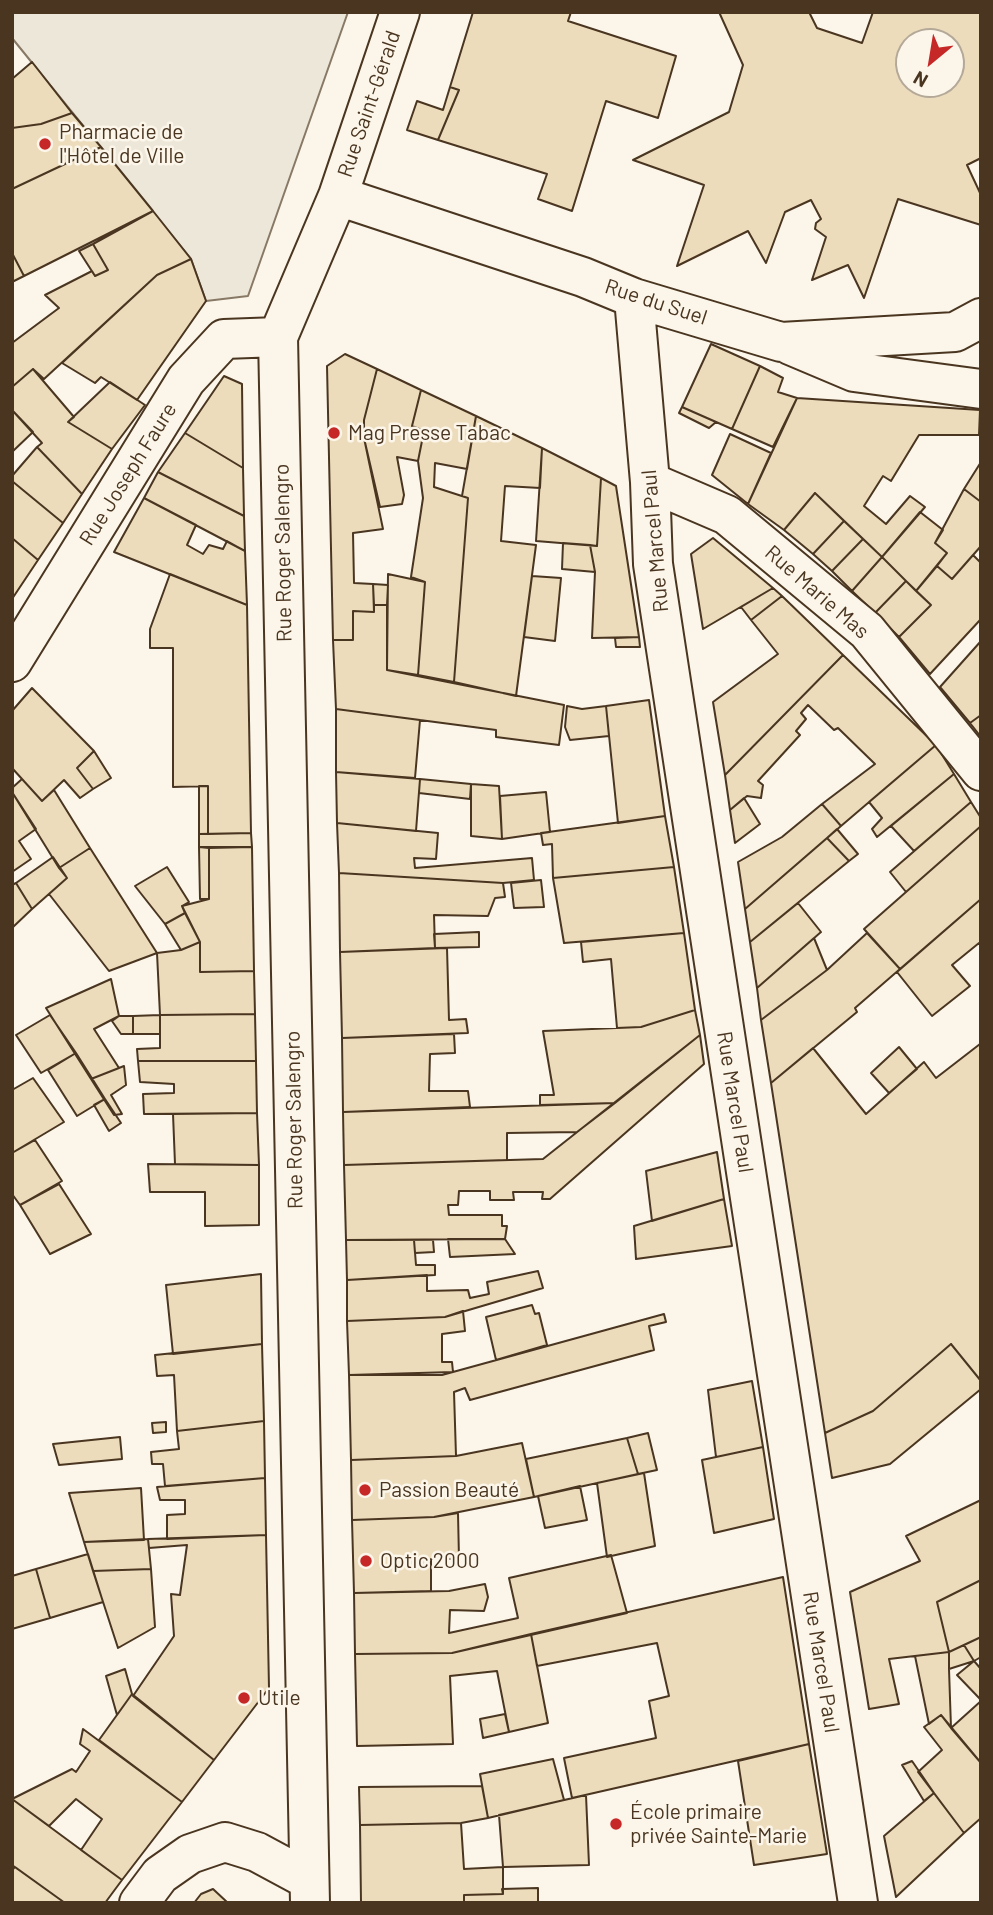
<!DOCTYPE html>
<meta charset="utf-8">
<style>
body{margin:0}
#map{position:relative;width:993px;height:1915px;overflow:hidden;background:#fbf6e9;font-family:Barlow,sans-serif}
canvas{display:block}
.frame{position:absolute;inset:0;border:14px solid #4a3520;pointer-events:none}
.north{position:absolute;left:895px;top:28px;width:70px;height:70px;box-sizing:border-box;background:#fbf6e9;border:2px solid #b4a999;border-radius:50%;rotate:210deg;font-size:19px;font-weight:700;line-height:28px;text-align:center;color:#4a3520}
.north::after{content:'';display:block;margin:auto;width:24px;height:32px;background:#c62828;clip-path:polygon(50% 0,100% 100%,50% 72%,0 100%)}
</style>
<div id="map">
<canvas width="993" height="1915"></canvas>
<div class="frame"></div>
<div class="north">N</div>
</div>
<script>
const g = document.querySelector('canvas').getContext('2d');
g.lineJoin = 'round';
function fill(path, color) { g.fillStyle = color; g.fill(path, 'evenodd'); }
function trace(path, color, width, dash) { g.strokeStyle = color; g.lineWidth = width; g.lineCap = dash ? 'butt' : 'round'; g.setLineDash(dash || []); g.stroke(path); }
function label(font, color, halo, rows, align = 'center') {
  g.font = font + ' Barlow,sans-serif'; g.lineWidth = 5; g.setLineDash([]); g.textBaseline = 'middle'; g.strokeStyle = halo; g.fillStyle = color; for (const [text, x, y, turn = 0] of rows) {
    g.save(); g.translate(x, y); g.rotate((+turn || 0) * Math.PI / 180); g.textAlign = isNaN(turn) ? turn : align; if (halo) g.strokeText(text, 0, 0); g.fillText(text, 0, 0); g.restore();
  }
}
const parking = new Path2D(`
 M12 12H348L248 296 206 301 191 259 12 38Z`);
fill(parking, '#ede7d9');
trace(parking, '#887966', 2);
const building = new Path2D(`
 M473 12H571L568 21 676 56 658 118 606 101 572 211 538 199 547 174 438 140 459 90 450 87Z
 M719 12H809L817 28 862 43 873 12H981V158L967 165 981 195V225L898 199 864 298 848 265 812 280 826 237 815 229 816 223 821 219 811 200 785 212 766 263 748 231 677 266 704 185 633 160 729 112 743 65ZM909 42H951V84H909Z
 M32 62 72 113 41 124 12 128V79Z
 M450 87 459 90 438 140 407 130 417 101 443 110Z
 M72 113 101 147 12 189V128L41 124Z
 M101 147 153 211 24 276 12 253V189Z
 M153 211 191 259 157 275 44 379 33 369 12 387V343L59 308 45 295 92 271 95 276 108 270 93 244Z
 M93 244 108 270 95 276 79 251Z
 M12 253 24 276 12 282Z
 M191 259 206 301 137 400 101 377 95 383 62 363 157 275Z
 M711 344 760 366 732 429 682 407Z
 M345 354 377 369 364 420V438L383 529 353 533 354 583 373 584 374 612 353 611V640H333L327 366Z
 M760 366 783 378 778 392 797 398 773 447 732 429Z
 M33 369 74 417 68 422 112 449 82 494 37 447 42 443 12 410V387Z
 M377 369 421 390 412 426 424 431 418 461 397 457 404 495 402 504 380 507 364 438V420Z
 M224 376 242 384 243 468 185 433Z
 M110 382 145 405 112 449 68 422Z
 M421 390 476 416 467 469 435 463 434 487 468 498 454 682 418 675 425 582 411 577 423 498 418 461 424 431 412 426Z
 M797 398 980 410 979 435H919L891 481 883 476 864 506 886 524 910 496 925 507 882 557 815 493 784 530 748 504Z
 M682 407 716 422 709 428 679 413Z
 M12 410 33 432 12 452Z
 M476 416 542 448 540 488 505 486 501 541 536 545 516 696 454 682 468 498 462 496Z
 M185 433 243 468 244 516 158 472Z
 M730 434 771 453 748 504 712 475Z
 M37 447 82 494 63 523 12 481V476Z
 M542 448 601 478 597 546 536 541Z
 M981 462V502L964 489Z
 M158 472 244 516 245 551 144 498Z
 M601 478 616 486 639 637 592 638 595 572 590 545 597 546Z
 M12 481 63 523 38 560 12 538Z
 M964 489 981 502V546L952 579 937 566 947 553 935 543Z
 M815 493 844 521 813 554 784 530Z
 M144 498 196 525 187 545 203 554 209 545 223 549 227 541 245 551 247 605 114 552Z
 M920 512 943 530 935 543 947 553 916 591 882 557Z
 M844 521 863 539 832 571 813 554Z
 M12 538 38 560 12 599Z
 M713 538 773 588 703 629 691 554Z
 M863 539 882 557 852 591 832 571Z
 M563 543 590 545 595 572 562 569Z
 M973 555 981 563V619L930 674 899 637 931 605 916 591 937 566 952 579Z
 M882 557 906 581 875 613 852 591Z
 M170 574 247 605 251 833 208 834V786L173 787V648H150V629Z
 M388 574 425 582 418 675 387 670Z
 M532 576 561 578 555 641 524 637Z
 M906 581 931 605 899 637 875 613Z
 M373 584 388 585 387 605H374Z
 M773 588 782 596 751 620 741 607Z
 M782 596 843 655 725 775 713 702 778 654 751 620Z
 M374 605H387V670L564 705 559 745 496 737V730L336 709 333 640H353V611L374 612Z
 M639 637 640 647H616L615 638Z
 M981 641V715L970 723 940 687Z
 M843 655 936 745 841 826 822 804 875 764 838 728 834 730 808 705 801 713 806 719 796 731 800 735 758 781 763 785 761 798 747 796 730 810 725 775Z
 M32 688 94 751 77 768 93 789 80 798 64 780 42 801 12 768V711Z
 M649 700 665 816 618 823 606 706Z
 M567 706 582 709 606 706 609 736 570 740 565 727Z
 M336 709 420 720 415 778 336 772Z
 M981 715V737L970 723Z
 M936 745 954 774 877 837 872 829 882 818 869 802Z
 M94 751 111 778 93 789 77 768Z
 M336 772 420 779 416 831 337 823Z
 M954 774 971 802 914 851 891 826Z
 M22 779 42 801 54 790 90 848 59 868 12 792V788Z
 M420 779 471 784 470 799 419 793Z
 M471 784 499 786 502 839 471 836Z
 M199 786H208V834H199Z
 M12 792 36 829 19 841 31 859 12 872Z
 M546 792 550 832 502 839 500 796Z
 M744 798 760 824 735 843 730 810Z
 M971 802 981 818V826L906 892 890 872Z
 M822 804 841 826 745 909 738 862 782 837Z
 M665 816 674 867 553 878 552 844 543 845 541 833Z
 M337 823 438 833 436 859 414 858 415 868 532 858 534 880 503 883 339 873Z
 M981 826V899L900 969 864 929Z
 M837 829 858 854 849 861 827 838Z
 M251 833 252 847H199V834Z
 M827 838 849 861 750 942 745 909Z
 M199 847 209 848V899H200Z
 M252 847 254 971 200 972V942L182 906 209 899V848Z
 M90 848 157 953 109 971 49 894 67 878 59 868Z
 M53 857 67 878 32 909 16 883Z
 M167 867 189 902 182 906 185 913 165 924 135 886Z
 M674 867 684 933 564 943 553 878Z
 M339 873 503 883 505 897 495 898 488 916 434 915 435 948 340 952Z
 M541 880 544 907 514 908 511 883Z
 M16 883 32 909 12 928V885Z
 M981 899V946L979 943 952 965 970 986 932 1016 897 972Z
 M798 903 821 932 757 988 750 942Z
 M185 913 200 942 181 950 165 924Z
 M479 932V947L435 948 434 934Z
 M684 933 695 1010 641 1027 617 1028 611 959 583 962 581 942Z
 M867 933 900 969 855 1008 857 1012 771 1083 761 1020 827 970Z
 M814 938 827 970 761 1020 757 988Z
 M200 942V972L254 971 255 1014 160 1015 157 953 181 950Z
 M447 948 449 1020 466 1019 468 1033 342 1038 340 952Z
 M111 979 119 1016 94 1029 119 1068 91 1079 46 1008Z
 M695 1010 700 1035 615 1103 540 1105V1095H554L543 1031 641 1027Z
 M255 1014 256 1061H138L137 1049 160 1048V1015Z
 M50 1015 76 1053 41 1073 16 1035Z
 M160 1015V1034H133V1016Z
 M119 1016H133V1034H121L112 1021Z
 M454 1034 455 1053 430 1054 429 1091H468L470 1107 343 1112 342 1038Z
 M700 1035 704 1064 550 1199H542L543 1192H513L514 1200H490V1191H459L458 1205H448L449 1215H502V1226H507L505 1239 346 1240 344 1165 543 1159Z
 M980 1044 981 1381 951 1344 873 1411 825 1433 771 1083 813 1048 866 1114 924 1062 936 1078Z
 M899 1047 917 1069 889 1093 871 1073Z
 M76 1053 105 1099 77 1116 48 1070Z
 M138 1061H256L257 1113 144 1114 143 1094 174 1093V1084L140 1082Z
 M124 1066 126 1085 111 1095 122 1114 114 1115 91 1079Z
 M33 1078 64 1122 12 1153V1090Z
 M105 1099 121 1123 109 1131 94 1105Z
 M615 1103 577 1132 507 1133V1160L344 1165 343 1112Z
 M257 1113 259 1165 175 1164 173 1114Z
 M35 1140 62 1181 20 1205 12 1194V1153Z
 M717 1152 724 1199 652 1221 646 1171Z
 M148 1164 259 1165V1225L205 1226V1192H150Z
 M59 1184 91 1234 50 1254 20 1205Z
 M724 1199 732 1246 636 1259 634 1226Z
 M448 1239H505L515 1254 450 1257Z
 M346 1240H414L416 1265H435V1275L347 1280Z
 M414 1240H433L434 1252 415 1253Z
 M538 1271 543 1288 445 1317 347 1321V1280L427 1275V1291L468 1290 470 1298 489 1294 487 1282Z
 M261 1274 262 1344 173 1354 166 1285Z
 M532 1305 535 1314 539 1313 547 1345 496 1360 486 1317Z
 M463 1311 465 1331 442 1334V1362H452L453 1372 349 1375 347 1321 445 1317Z
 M664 1314 666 1322 649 1326 654 1350 470 1400 465 1388 454 1392 456 1456 351 1460 349 1375H442Z
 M262 1344 264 1421 177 1431 174 1375 157 1376 155 1355Z
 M951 1344 981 1381V1389L890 1464 832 1478 825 1433 873 1411Z
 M752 1381 763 1447 716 1457 708 1390Z
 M264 1421 265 1478 165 1486 163 1464H152L151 1452 179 1449 177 1431Z
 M166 1422V1432L153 1433 152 1423Z
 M648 1433 657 1470 638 1474 627 1438Z
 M120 1437 122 1459 59 1465 53 1444Z
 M627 1438 638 1474 534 1497 526 1459Z
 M522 1443 534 1497 434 1517 352 1520 351 1460 456 1456Z
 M763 1447 774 1519 714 1533 702 1460Z
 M644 1473 655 1546 607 1557 597 1483Z
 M265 1478 266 1535 167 1539V1515L185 1514V1500H160L157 1487Z
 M580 1486 587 1520 545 1528 538 1496Z
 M141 1488 144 1540 84 1542 69 1493Z
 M981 1500V1580L937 1602 949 1652 889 1659 899 1704 869 1709 850 1592 920 1561 906 1536Z
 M458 1513 459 1559H431V1591L354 1593 352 1520 434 1517Z
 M266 1535 269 1688 214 1760 133 1696 174 1636 171 1594 180 1595 187 1545 149 1548 148 1539Z
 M148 1539 151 1569 93 1571 84 1542Z
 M88 1554 103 1602 50 1618 36 1569Z
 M611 1555 627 1613 452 1653 355 1654 354 1593 449 1591 485 1584 488 1597 484 1611 450 1610 449 1633 518 1618 509 1578Z
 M36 1569 50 1618 12 1629V1576Z
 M151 1569 155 1627 118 1648 93 1571Z
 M783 1577 809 1744 572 1798 564 1758 656 1738 649 1701 669 1696 657 1643 537 1666 531 1634Z
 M981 1580V1637L949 1652 937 1602Z
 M531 1634 548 1723 509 1732 497 1671 450 1676 453 1744 357 1746 355 1654 452 1653Z
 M981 1637V1657L974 1661 964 1645Z
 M964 1645 974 1661 949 1669V1652Z
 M949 1652V1669L951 1728 941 1715 929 1724 915 1656Z
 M974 1661 981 1669V1700L957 1675Z
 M125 1669 132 1694 117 1715 106 1676Z
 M132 1694 214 1760 182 1802 99 1740Z
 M981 1701V1763L951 1728Z
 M505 1714 509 1732 483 1738 480 1719Z
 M941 1715 981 1763V1818L964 1833 918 1772 942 1750 924 1727Z
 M83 1729 182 1802 122 1880 81 1850 102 1819 76 1799 49 1826 12 1799 72 1769 76 1772 90 1751 80 1744Z
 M809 1744 827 1854 754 1865 738 1761Z
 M553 1759 564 1800 488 1818 480 1774Z
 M912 1761 934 1793 924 1801 902 1765Z
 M482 1786 488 1818 461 1823 360 1825 359 1787Z
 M934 1793 964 1833 896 1897 884 1836Z
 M586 1795 589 1865 503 1867 499 1815Z
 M12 1799 122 1880 105 1903H65L12 1865Z
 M461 1823 464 1869 503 1867V1894L464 1895V1903H361L360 1825Z
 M15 1867 65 1903H12V1870Z
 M538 1888V1903H464V1895L503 1894 502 1889Z
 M213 1889 228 1903H194L201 1894Z`);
fill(building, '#ecdcbc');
trace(building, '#4a3520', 2);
const minor = new Path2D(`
 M338 196 583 277 634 298 781 342 955 332 981 318
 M634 298 650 482 653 564 858 1903
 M790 345 854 372 981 389
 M650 482 727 515 867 631 981 771
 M12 662 186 380 224 339 278 337
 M139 1903 160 1875 190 1854 225 1842 257 1852 309 1880
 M310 1903 278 337 338 196 400 12`);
trace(minor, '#4a3520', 42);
trace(minor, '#fbf6e9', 38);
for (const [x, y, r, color] of [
 [45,144,7,"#c62828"],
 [334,433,7,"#c62828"],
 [365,1490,7,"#c62828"],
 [366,1561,7,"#c62828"],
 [244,1698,7,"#c62828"],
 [616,1824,7,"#c62828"]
]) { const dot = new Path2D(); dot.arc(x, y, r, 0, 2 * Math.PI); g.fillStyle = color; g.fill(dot); trace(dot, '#fbf6e9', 2.5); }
label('21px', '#4a3520', '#fbf6e9', [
 ["Rue Saint-Gérald",369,104,-71],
 ["Rue du Suel",656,302,18],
 ["Rue Joseph Faure",128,474,-58],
 ["Rue Marcel Paul",655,541,-95],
 ["Rue Roger Salengro",283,553,-91],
 ["Rue Marie Mas",817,592,41],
 ["Rue Marcel Paul",735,1102,81],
 ["Rue Roger Salengro",294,1120,-91],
 ["Rue Marcel Paul",821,1662,81]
]);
label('21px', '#4a3520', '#fbf6e9', [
 ["Pharmacie de",59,132],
 ["l'Hôtel de Ville",59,156],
 ["Mag Presse Tabac",348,433],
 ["Passion Beauté",379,1490],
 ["Optic 2000",380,1561],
 ["Utile",258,1698],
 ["École primaire",630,1812],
 ["privée Sainte-Marie",630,1836]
], 'left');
</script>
